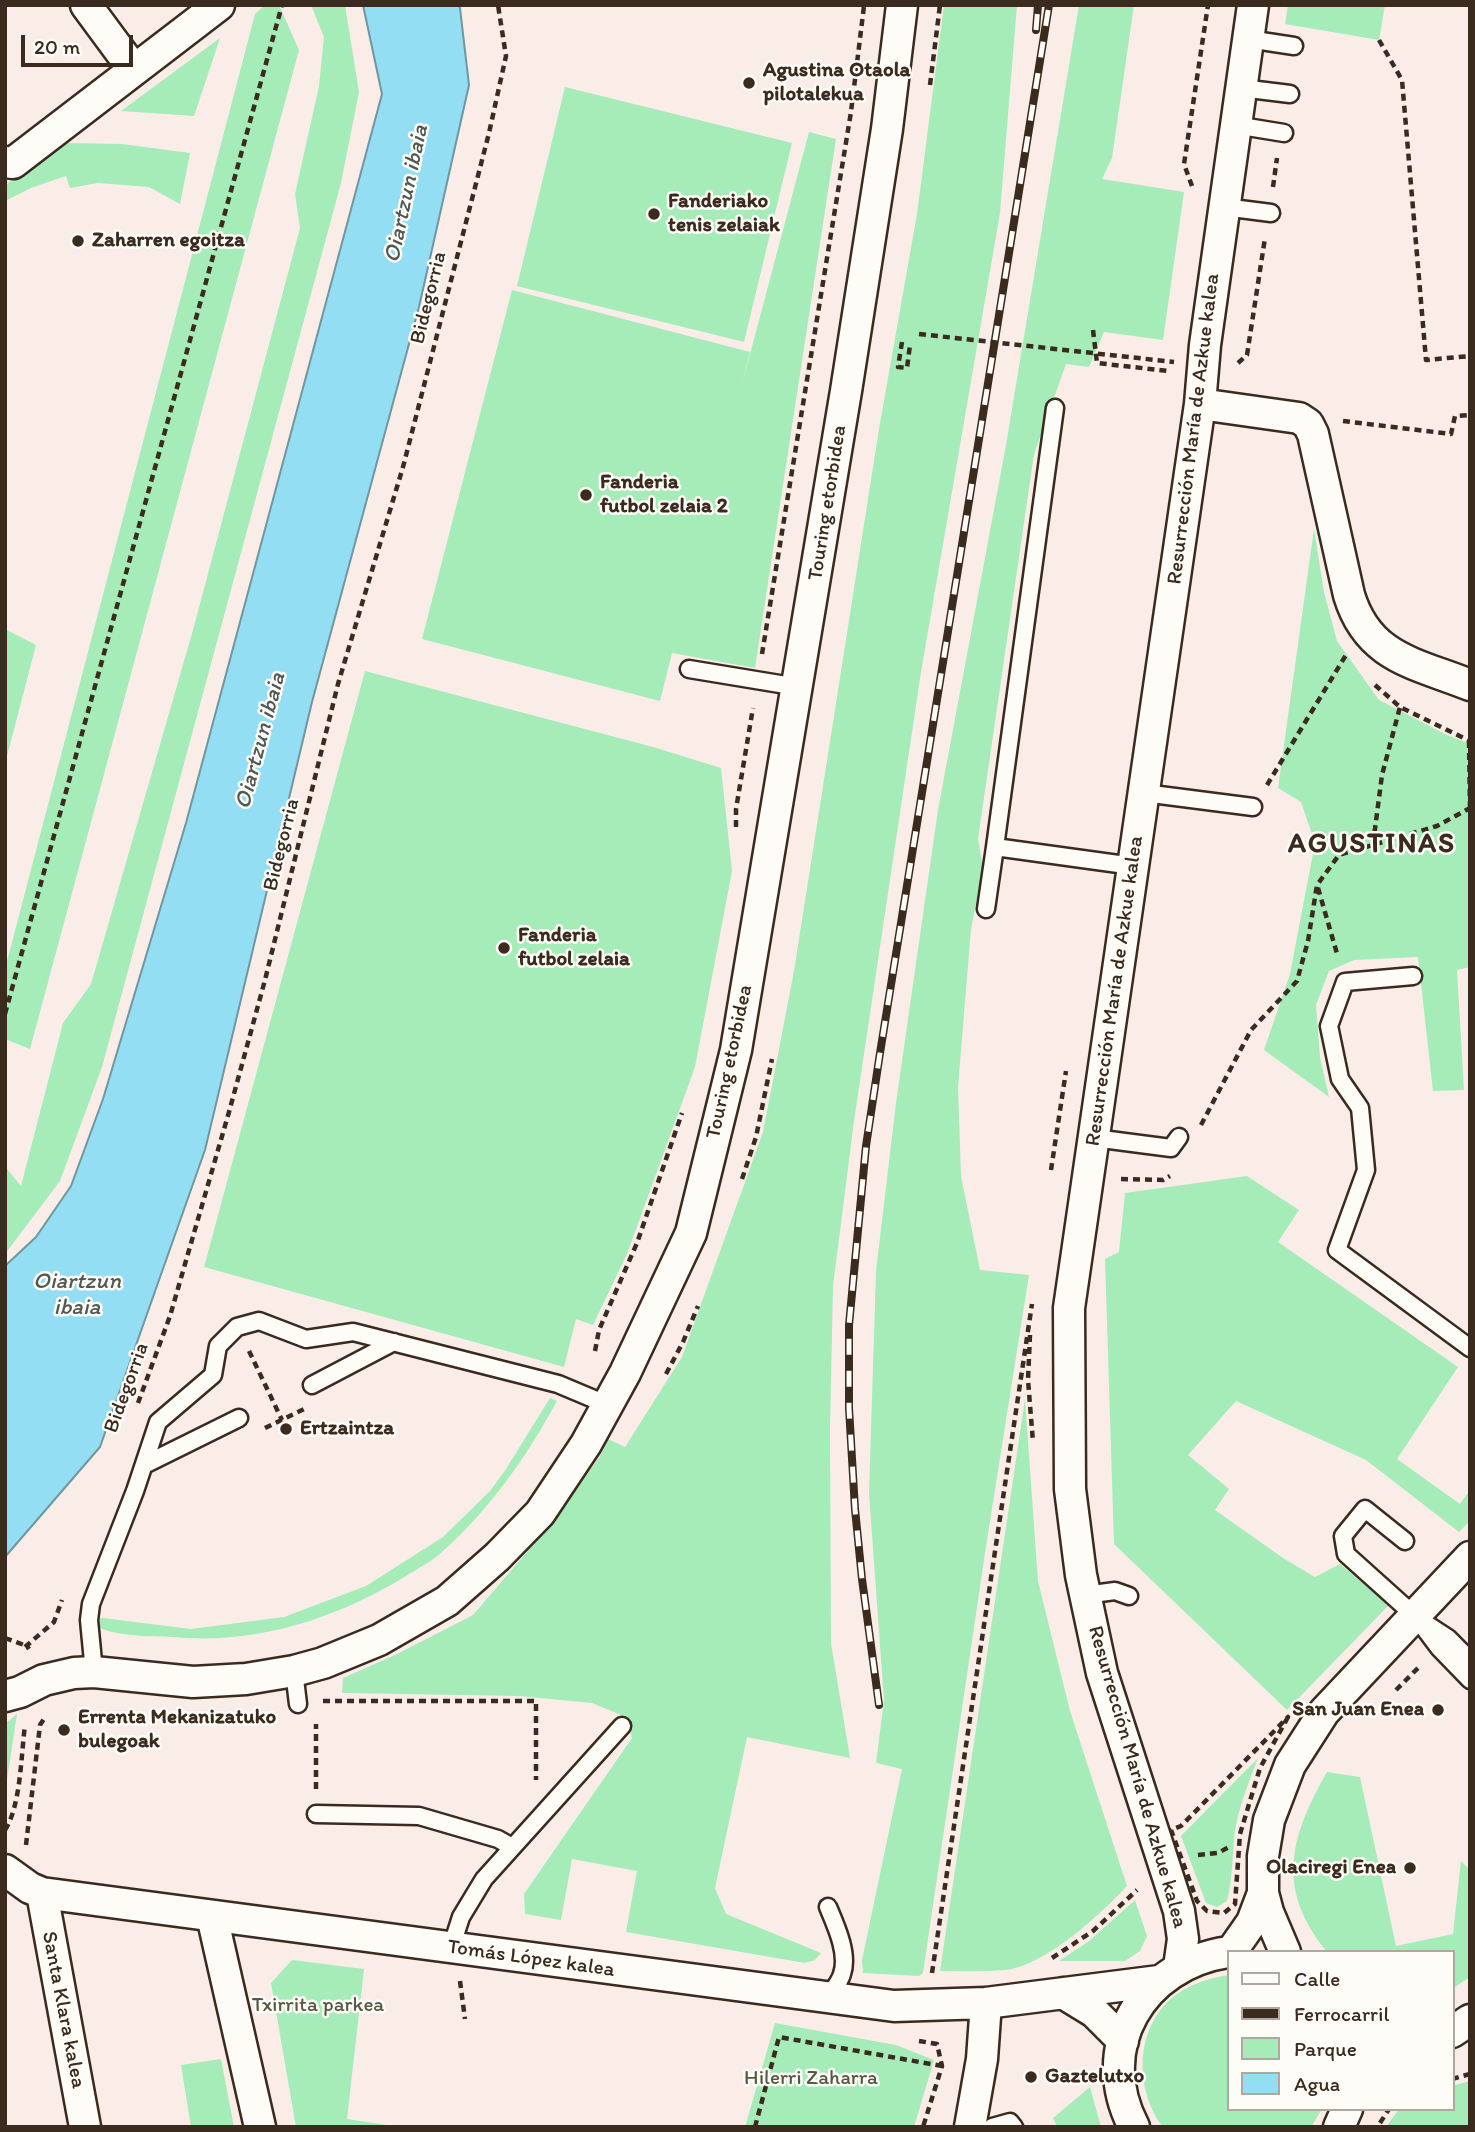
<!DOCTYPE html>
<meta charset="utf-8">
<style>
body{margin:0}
#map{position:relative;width:1475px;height:2132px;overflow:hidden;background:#faede8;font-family:Itim,sans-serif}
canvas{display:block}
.frame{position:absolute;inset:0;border:7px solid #3b2a1e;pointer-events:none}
.legend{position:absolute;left:1227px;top:1950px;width:228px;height:161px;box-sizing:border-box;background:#fdfcf7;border:2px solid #afa8a0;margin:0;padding:9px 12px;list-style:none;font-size:21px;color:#3b2a1e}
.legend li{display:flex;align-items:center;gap:14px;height:35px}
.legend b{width:35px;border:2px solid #afa8a0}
.scale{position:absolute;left:21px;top:35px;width:112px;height:32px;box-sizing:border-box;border:4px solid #3b2a1e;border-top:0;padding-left:9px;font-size:21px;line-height:24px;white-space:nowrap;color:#3b2a1e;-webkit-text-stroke:5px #fdfcf7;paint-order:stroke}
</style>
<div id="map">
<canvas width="1475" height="2132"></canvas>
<div class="frame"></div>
<ul class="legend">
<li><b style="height:9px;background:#fdfcf7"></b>Calle</li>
<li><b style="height:9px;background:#3b2a1e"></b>Ferrocarril</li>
<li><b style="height:19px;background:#a5ecb9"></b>Parque</li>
<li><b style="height:19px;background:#93def3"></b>Agua</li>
</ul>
<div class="scale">20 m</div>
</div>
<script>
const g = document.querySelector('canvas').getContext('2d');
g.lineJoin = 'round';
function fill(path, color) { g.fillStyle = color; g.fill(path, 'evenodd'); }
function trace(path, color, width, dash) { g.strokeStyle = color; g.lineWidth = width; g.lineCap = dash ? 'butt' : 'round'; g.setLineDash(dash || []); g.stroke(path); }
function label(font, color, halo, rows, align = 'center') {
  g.font = font + ' Itim,sans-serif'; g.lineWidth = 5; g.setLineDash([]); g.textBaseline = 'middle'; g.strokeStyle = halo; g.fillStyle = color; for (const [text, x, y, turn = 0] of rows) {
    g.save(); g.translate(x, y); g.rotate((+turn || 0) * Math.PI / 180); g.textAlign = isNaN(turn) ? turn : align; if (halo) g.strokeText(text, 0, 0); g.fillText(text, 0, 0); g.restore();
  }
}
fill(new Path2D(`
 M265 5H279L299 50 30 1049 5 1039V969L255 14Z
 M311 5H345L359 92 341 183 102 1067 60 1181 5 1254V1175L7 1169 21 1186 63 1023 91 984 193 630 300 228 295 194 319 86 324 37Z
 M944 5H1017L1000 213 921 672 854 1121 833 1286 830 1428 831 1643 850 1758 747 1737 715 1888 726 1914 821 1953 815 1960 805 1963 626 1932 637 1871 572 1859 561 1920 525 1914 524 1894 632 1738 626 1717 592 1703 520 1696 342 1693 343 1678 395 1655 473 1615 539 1538 599 1458 608 1439 625 1447 682 1357 763 1132 794 971 879 429 917 214Z
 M1079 5H1134L1112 158 1102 179 1184 192 1163 340 1104 332 1089 367 1066 364 1034 454 978 839 983 867 971 929 958 1087 961 1176 980 1270 1029 1275 985 1553 923 1973 919 1976 863 1973 862 1960 902 1769 876 1763 884 1700 869 1494 876 1271 896 1103 938 810 1006 445Z
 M1288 5H1385L1379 40 1285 24Z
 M220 38 194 116 121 111Z
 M565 87 792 143 744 342 517 286Z
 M809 132 836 139 755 668 672 653 660 701 422 639 512 290 750 352 741 388Z
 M66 143 122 144 190 153 180 204 149 187 98 183 70 188 66 176 31 188 5 201V185Z
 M1314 529 1324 592 1337 641 1379 700 1447 735 1470 744V967L1457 970 1464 1090 1433 1091 1418 957 1354 960 1329 971 1316 1005 1320 1057 1329 1097 1264 1050 1290 974 1315 843 1301 802 1278 788Z
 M5 629 36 645 5 764Z
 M365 671 653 747 721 768 732 871 695 1067 627 1254 593 1325 576 1319 564 1367 204 1267Z
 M1247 1176 1299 1210 1278 1242 1458 1367 1397 1459 1460 1504 1470 1490V1521L1459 1532 1366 1460 1236 1401 1188 1455 1229 1489 1215 1510 1283 1558 1315 1577 1340 1564 1389 1605 1287 1710 1114 1544 1105 1259 1119 1252 1125 1193Z
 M550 1398 557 1401C526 1458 490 1509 441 1553 431 1562 417 1569 406 1576 336 1619 255 1645 172 1637 153 1636 108 1637 95 1624V1617L191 1629 284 1617 366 1586 443 1537 490 1491 506 1469Z
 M1025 1399 1038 1581 1070 1711 1127 1886C1100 1915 1045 1966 1005 1970 984 1972 961 1971 940 1971Z
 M17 1714 5 1793V1724Z
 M1258 1758C1249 1782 1239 1806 1235 1831 1232 1855 1233 1878 1227 1901L1217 1907 1206 1903 1181 1836Z
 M1327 1772 1360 1777 1396 1946 1453 1934 1461 1861 1470 1870V1977L1452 1989V1952H1327C1275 1888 1290 1837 1327 1772Z
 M1135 1900 1147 1936 1140 1951 1125 1961H1059L1089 1941Z
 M292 1960 364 1969 347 2119 400 2127H296L271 1983Z
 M1228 1975V2109H1322L1311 2127H1163C1133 2088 1135 2024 1177 1994 1193 1983 1210 1978 1228 1975Z
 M775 2023 896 2045 934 2060 914 2127H745Z
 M221 2059 234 2127H191L181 2065Z
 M1470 2081V2127H1386L1399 2109H1452V2086Z
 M1090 2087 1101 2127H1057L1053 2118Z`), '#a5ecb9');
const water = new Path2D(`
 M363 5H459L460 8 469 85 419 307 312 702 205 1150 100 1447 5 1557V1266L36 1237 71 1186 103 1099 186 823 382 94Z`);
fill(water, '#93def3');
trace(water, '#70969e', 2);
const lane = new Path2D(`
 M1248 39 1294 46
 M1241 88 1290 94
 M1235 125 1284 133
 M1224 207 1271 213
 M1055 408 995 847 1133 866
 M689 669 798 687
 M1144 793 1253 807
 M986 909 995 847
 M1413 976 1345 982 1329 1026 1340 1079 1360 1108 1366 1170 1337 1250 1470 1348
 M1094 1138 1171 1148 1179 1137
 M312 1385 394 1342
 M144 1465 239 1418
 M1405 1541 1365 1509 1343 1536 1346 1554 1415 1616 1439 1648 1470 1680
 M1085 1595 1115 1591 1129 1596
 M1425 1623 1448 1638 1470 1660
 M294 1671 298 1704
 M94 1672 89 1620 91 1604 135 1491 158 1422 213 1375 218 1346 237 1327 259 1321 306 1339 353 1332 558 1384 608 1405
 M316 1814 419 1816 498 1839 512 1847
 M451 1948 461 1917 484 1879 622 1726
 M827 1999C832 1991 840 1982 842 1974 849 1954 836 1926 828 1907
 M992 2127 1010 2122 1014 2127`);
const street = new Path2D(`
 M86 5 134 70
 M5 162 13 163 219 5
 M1200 404 1299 418 1308 424 1313 434 1349 595C1368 658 1415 663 1470 685
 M5 1696 20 1692 44 1680 74 1673 94 1672 193 1682 246 1679 294 1671 323 1663 379 1640 447 1601 497 1557 540 1513 586 1444 625 1373 691 1233 736 1050 846 391 887 129 902 5
 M5 1870 30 1888 42 1893 894 2006 986 2003 1159 1981
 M42 1893 85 2127
 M212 1916 260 2127
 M1231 1952 1252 1922 1263 1893
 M1285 1952 1268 1912 1263 1893V1856L1269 1820 1290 1765 1324 1712 1470 1557
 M1179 1967 1183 1939 1179 1911 1102 1673 1081 1575 1070 1489 1069 1308 1200 404 1205 345 1253 5
 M1063 1993 1094 2012 1123 2041
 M1452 2032 1470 2020
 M970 2127 982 2059 986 2003
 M1134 2127C1092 2047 1142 1965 1228 1952
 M1339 2127 1347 2109`);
trace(lane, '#3b2a1e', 21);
trace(street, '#3b2a1e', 35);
trace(new Path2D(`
 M1470 5V7
 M1379 40 1402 80 1426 360 1470 356
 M930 85 940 5
 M1192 186 1184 164 1208 5
 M1273 187 1277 158
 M1093 330 1097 363 1168 371
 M902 342 898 367 907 368 910 345
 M1238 363 1247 355 1265 238
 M1343 421 1451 434 1455 416 1470 415
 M762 654 851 112 864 6
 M1375 685 1400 707 1470 741
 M1469 741 1470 808
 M1267 785 1346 655
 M736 827V809L753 708
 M1373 844 1382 775 1400 707
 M1318 888 1338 957
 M5 1014 282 5
 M1201 1125 1251 1030 1297 981 1308 941 1317 885 1339 855 1437 826 1470 808
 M1051 1170 1066 1071
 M742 1179 756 1137 772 1059
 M1121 1179 1163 1180 1170 1176
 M1030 1335 1028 1380 1033 1442
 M249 1351 282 1420
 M595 1351 599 1330 637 1243 682 1113
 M666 1374 683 1342 698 1306
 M138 1403 170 1316 229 1112 265 980 338 684 403 467 489 133 506 56 498 5
 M265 1428 304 1409
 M5 1638 27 1646 29 1649
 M25 1647 54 1622 62 1600
 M1396 1690 1419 1667
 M323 1701H536V1780
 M1288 1717 1260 1768 1240 1834 1235 1904 1224 1913 1207 1911 1197 1901 1171 1830 1181 1826Z
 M316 1789V1724
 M5 1830C21 1805 21 1755 25 1725
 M26 1845 40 1725 44 1719
 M1198 1855 1218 1853 1229 1847
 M1052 1958 1093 1931 1137 1890
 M932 1973 1032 1304
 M460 1981 465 2019
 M919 2041 937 2044 942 2066 923 2127
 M1452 2079 1470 2074
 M1380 2123 1389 2109
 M755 2127 779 2037 942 2066`), '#3b2a1e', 4.5, [7, 5]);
trace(lane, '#fdfcf7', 16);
trace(street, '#fdfcf7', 30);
const rail = new Path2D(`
 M1036 30 1038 5
 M879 1705 862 1579 855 1509 849 1408V1325L866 1146 880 1053 1049 5`);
trace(rail, '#3b2a1e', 8);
trace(rail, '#fdfcf7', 5, [16]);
trace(new Path2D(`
 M919 334 1174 362`), '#3b2a1e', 4.5, [7, 5]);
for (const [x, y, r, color] of [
 [749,83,7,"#3b2a1e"],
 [654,214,7,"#3b2a1e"],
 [78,241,7,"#3b2a1e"],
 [586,495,7,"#3b2a1e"],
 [504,948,7,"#3b2a1e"],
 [286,1429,7,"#3b2a1e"],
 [1438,1710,7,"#3b2a1e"],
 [64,1730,7,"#3b2a1e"],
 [1410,1868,7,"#3b2a1e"],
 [1031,2077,7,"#3b2a1e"]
]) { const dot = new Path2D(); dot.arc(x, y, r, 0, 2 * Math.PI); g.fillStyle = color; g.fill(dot); trace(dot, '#fdfcf7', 2.5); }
label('bold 21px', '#3b2a1e', '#fdfcf7', [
 ["Agustina Otaola",763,71],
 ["pilotalekua",763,95],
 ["Fanderiako",668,202],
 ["tenis zelaiak",668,226],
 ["Zaharren egoitza",92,241],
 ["Fanderia",600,483],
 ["futbol zelaia 2",600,507],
 ["Fanderia",518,936],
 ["futbol zelaia",518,960],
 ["Ertzaintza",300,1429],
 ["San Juan Enea",1424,1710,"right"],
 ["Errenta Mekanizatuko",78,1718],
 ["bulegoak",78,1742],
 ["Olaciregi Enea",1396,1868,"right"],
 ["Gaztelutxo",1045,2077]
], 'left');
label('21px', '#3b2a1e', '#fdfcf7', [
 ["Bidegorria",429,298,-76],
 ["Resurrección María de Azkue kalea",1194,429,-83],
 ["Touring etorbidea",828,503,-81],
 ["Bidegorria",282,845,-76],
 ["Resurrección María de Azkue kalea",1115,991,-82],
 ["Touring etorbidea",730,1062,-78],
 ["Bidegorria",127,1388,-70],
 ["Resurrección María de Azkue kalea",1137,1777,74],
 ["Tomás López kalea",531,1959,8],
 ["Santa Klara kalea",63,2010,79]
]);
label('21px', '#565a45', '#fdfcf7', [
 ["Txirrita parkea",318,2006],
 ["Hilerri Zaharra",811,2079]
]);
label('italic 23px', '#515753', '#fdfcf7', [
 ["Oiartzun ibaia",407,194,-78],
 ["Oiartzun ibaia",261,741,-75],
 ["Oiartzun",77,1282],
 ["ibaia",77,1308]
]);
g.letterSpacing = '2px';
label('bold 28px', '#3b2a1e', '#fdfcf7', [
 ["AGUSTINAS",1372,845]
]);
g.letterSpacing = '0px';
</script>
